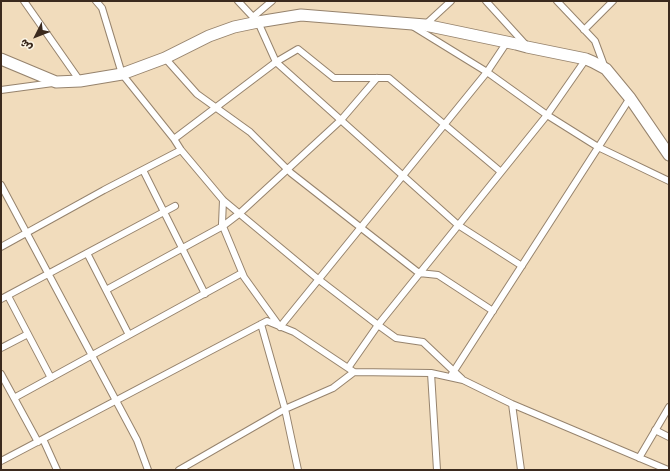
<!DOCTYPE html>
<meta charset="utf-8">
<style>
body{margin:0}
#map{position:relative;width:670px;height:471px;overflow:hidden;background:#f1dcbc;font-family:"Gochi Hand","Playpen Sans Arabic",sans-serif}
canvas{display:block}
.frame{position:absolute;inset:0;border:2px solid #3b2a1e;pointer-events:none}
.north{position:absolute;left:16px;top:16px;width:40px;height:40px;-webkit-text-stroke:3px #fcf5e5;paint-order:stroke;rotate:228deg;font-size:11px;font-weight:700;line-height:16px;text-align:center;color:#3b2a1e}
.north::after{content:'';display:block;margin:auto;width:14px;height:18px;background:#3b2a1e;clip-path:polygon(50% 0,100% 100%,50% 72%,0 100%)}
</style>
<div id="map">
<canvas width="670" height="471"></canvas>
<div class="frame"></div>
<div class="north">ش</div>
</div>
<script>
const g = document.querySelector('canvas').getContext('2d');
g.lineJoin = 'round';
function trace(path, color, width, dash) { g.strokeStyle = color; g.lineWidth = width; g.lineCap = dash ? 'butt' : 'round'; g.setLineDash(dash || []); g.stroke(path); }
const street = new Path2D(`
 M24 1 80 81
 M96 1 102 8 122 74 174 139 181 150 223 200 318 279 378 325 396 338 423 342 462 379
 M238 1 253 17
 M272 1 253 17 258 22 276 62 458 225 522 266
 M486 1 525 44
 M557 1 595 41 605 68
 M425 25 451 1
 M414 27 487 72 547 115 598 147 669 181
 M584 30 613 1
 M165 58 197 94 250 132 291 173 360 227 419 273 438 275 493 311
 M1 90 53 83
 M174 139 276 62 298 49 334 78H389L501 172
 M143 170 205 294
 M1 185 137 440 148 470
 M223 200 222 224 244 277 280 327 487 72 507 42
 M1 247 104 190 181 150
 M87 253 129 335
 M106 290 223 226 240 213 341 120 377 78
 M8 296 51 378
 M1 299 175 206
 M261 324 285 409 298 470
 M1 348 28 334
 M348 368 378 325 547 115 586 59
 M431 373 437 470
 M1 374 38 442
 M452 374 630 98
 M14 398 242 273
 M512 404 521 470
 M655 430 669 437
 M43 439 57 470
 M639 458 669 407
 M1 461 267 321 294 332 354 372 431 373 463 380 512 404 668 470
 M179 470 285 409 333 388 354 372`);
const highway = new Path2D(`
 M1 59 56 82 80 81 122 74 165 58 209 36 234 27 258 22 301 15 425 25 516 44 527 47 586 59 593 62 606 69 630 98 669 155`);
trace(street, '#96836d', 8);
trace(highway, '#96836d', 13);
trace(street, '#fff', 6);
trace(highway, '#fff', 11);
</script>
